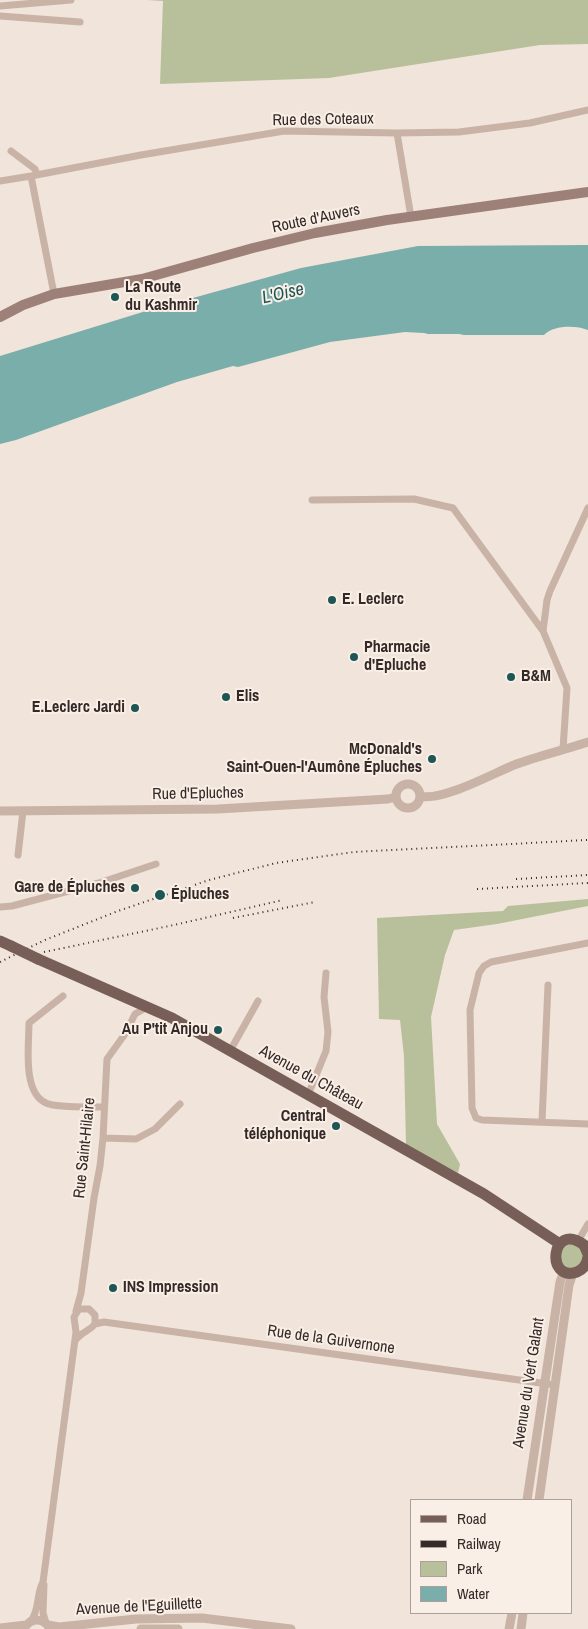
<!DOCTYPE html>
<meta charset="utf-8">
<style>
body{margin:0}
#map{position:relative;width:588px;height:1629px;overflow:hidden;background:#f1e4da;font-family:"Archivo Narrow",sans-serif}
canvas{display:block}
.legend{position:absolute;left:410px;top:1499px;width:162px;height:115px;box-sizing:border-box;background:#f9efe7;border:1px solid #aba09a;margin:0;padding:6px 9px;list-style:none;font-size:15px;color:#352a27}
.legend li{display:flex;align-items:center;gap:10px;height:25px}
.legend b{width:25px;border:1px solid #aba09a}
</style>
<div id="map">
<canvas width="588" height="1629"></canvas>
<ul class="legend">
<li><b style="height:6px;background:#775f58"></b>Road</li>
<li><b style="height:6px;background:#352a27"></b>Railway</li>
<li><b style="height:14px;background:#b8c09b"></b>Park</li>
<li><b style="height:14px;background:#7aaeaa"></b>Water</li>
</ul>
</div>
<script>
const g = document.querySelector('canvas').getContext('2d');
g.lineJoin = 'round';
function fill(path, color) { g.fillStyle = color; g.fill(path, 'evenodd'); }
function trace(path, color, width, dash) { g.strokeStyle = color; g.lineWidth = width; g.lineCap = dash ? 'butt' : 'round'; g.setLineDash(dash || []); g.stroke(path); }
function label(font, color, halo, rows, align = 'center') {
  g.font = font + ' "Archivo Narrow",sans-serif'; g.lineWidth = 4; g.setLineDash([]); g.textBaseline = 'middle'; g.strokeStyle = halo; g.fillStyle = color; for (const [text, x, y, turn = 0] of rows) {
    g.save(); g.translate(x, y); g.rotate((+turn || 0) * Math.PI / 180); g.textAlign = isNaN(turn) ? turn : align; if (halo) g.strokeText(text, 0, 0); g.fillText(text, 0, 0); g.restore();
  }
}
fill(new Path2D(`
 M147 0H588V44L540 45 329 78 160 84 163 1Z
 M588 899V906L497 924 454 930 445 955 431 1017 437 1124 460 1164 458 1173 406 1145 404 1056 400 1020 379 1019 377 918 503 911 508 906Z
 M560 1256a12 12 0 1 1 24 0a12 12 0 1 1-24 0Z`), '#b8c09b');
fill(new Path2D(`
 M588 245V330C576 325 553 325 544 335H464L459 334H428L424 333 405 332 330 342 238 367 233 366 177 382 16 440 0 444V356L146 311 301 268 418 246Z`), '#7aaeaa');
trace(new Path2D(`
 M0 6 71 0
 M0 16 80 22
 M397 133 411 217
 M11 151 35 169 37 175
 M31 176 54 294
 M0 181 31 176 141 155 284 131 397 133 459 132 530 123 588 110
 M312 500 414 499 453 508 543 631
 M563 749 567 688 543 631 547 600 550 591 588 508
 M18 855 23 811
 M0 907 12 906 99 883 156 864
 M588 943 491 962 484 966 479 973 470 1010 472 1108 476 1118 482 1120 588 1124
 M63 996 29 1023C29 1045 22 1092 46 1103 57 1108 91 1107 104 1107
 M230 1051 258 1001
 M308 1095 326 1051 328 1032 324 997 326 973
 M542 1122 548 985
 M103 1138 136 1139 155 1129 180 1104
 M578 1241 588 1224
 M76 1311 81 1293 94 1198 100 1166 103 1138 107 1059 125 1034 135 1014 147 1007
 M95 1324 104 1322 555 1385
 M44 1585 43 1613 46 1623
 M31 1621C40 1609 36 1594 43 1582L74 1347 76 1332 74 1317 79 1309H89L95 1315V1324C89 1332 82 1331 75 1341`), '#c9b3a7', 7);
trace(new Path2D(`
 M396 796a12 12 0 1 1 24 0a12 12 0 1 1-24 0Z
 M420 796C441 802 492 774 514 765 538 756 564 750 588 742
 M0 811 218 809 388 799 396 797
 M527 1500 560 1282 564 1271
 M539 1500 569 1285 573 1273
 M48 1625 59 1627 136 1619 202 1618 291 1629
 M0 1628 26 1625
 M24 1629C30 1617 44 1617 50 1629
 M141 1629H178
 M509 1629 512 1613
 M521 1629 523 1613`), '#c9b3a7', 9);
trace(new Path2D(`
 M0 317 23 305 54 294 142 279 253 248 315 233 387 220 588 192`), '#9d8178', 10);
trace(new Path2D(`
 M0 941 11 946
 M38 959 172 1018 484 1194 560 1244
 M588 1254 584 1245C551 1220 545 1283 577 1272 584 1269 587 1264 588 1257`), '#775f58', 11);
trace(new Path2D(`
 M516 879 588 875
 M477 889 588 883
 M233 918 315 902
 M44 952 174 925 283 900
 M0 962 45 940 118 911 209 880 276 863 354 852 588 840`), '#352a27', 2, [1, 4]);
trace(new Path2D(`
 M11 946 38 959`), '#775f58', 11);
for (const [x, y, r, color] of [
 [115,297,5,"#1d5654"],
 [332,600,5,"#1d5654"],
 [354,657,5,"#1d5654"],
 [511,677,5,"#1d5654"],
 [226,697,5,"#1d5654"],
 [135,708,5,"#1d5654"],
 [432,759,5,"#1d5654"],
 [135,888,5,"#1d5654"],
 [160,895,6,"#1d5654"],
 [218,1030,5,"#1d5654"],
 [336,1126,5,"#1d5654"],
 [113,1288,5,"#1d5654"]
]) { const dot = new Path2D(); dot.arc(x, y, r, 0, 2 * Math.PI); g.fillStyle = color; g.fill(dot); trace(dot, '#f9efe7', 2); }
label('16px', '#352a27', '#f9efe7', [
 ["Rue des Coteaux",323,120,-1],
 ["Route d'Auvers",316,219,-12],
 ["Rue d'Epluches",198,794,-1],
 ["Avenue du Château",311,1078,29],
 ["Rue Saint-Hilaire",85,1148,-84],
 ["Rue de la Guivernone",331,1340,8],
 ["Avenue du Vert Galant",529,1383,-81],
 ["Avenue de l'Eguillette",139,1607,-3]
]);
label('bold 16px', '#352a27', '#f9efe7', [
 ["La Route",125,288],
 ["du Kashmir",125,306],
 ["E. Leclerc",342,600],
 ["Pharmacie",364,648],
 ["d'Epluche",364,666],
 ["B&M",521,677],
 ["Elis",236,697],
 ["E.Leclerc Jardi",125,708,"right"],
 ["McDonald's",422,750,"right"],
 ["Saint-Ouen-l'Aumône Épluches",422,768,"right"],
 ["Gare de Épluches",125,888,"right"],
 ["Épluches",171,895],
 ["Au P'tit Anjou",208,1030,"right"],
 ["Central",326,1117,"right"],
 ["téléphonique",326,1135,"right"],
 ["INS Impression",123,1288]
], 'left');
label('italic 18px', '#1d5654', '#f9efe7', [
 ["L'Oise",283,294,-13]
]);
</script>
